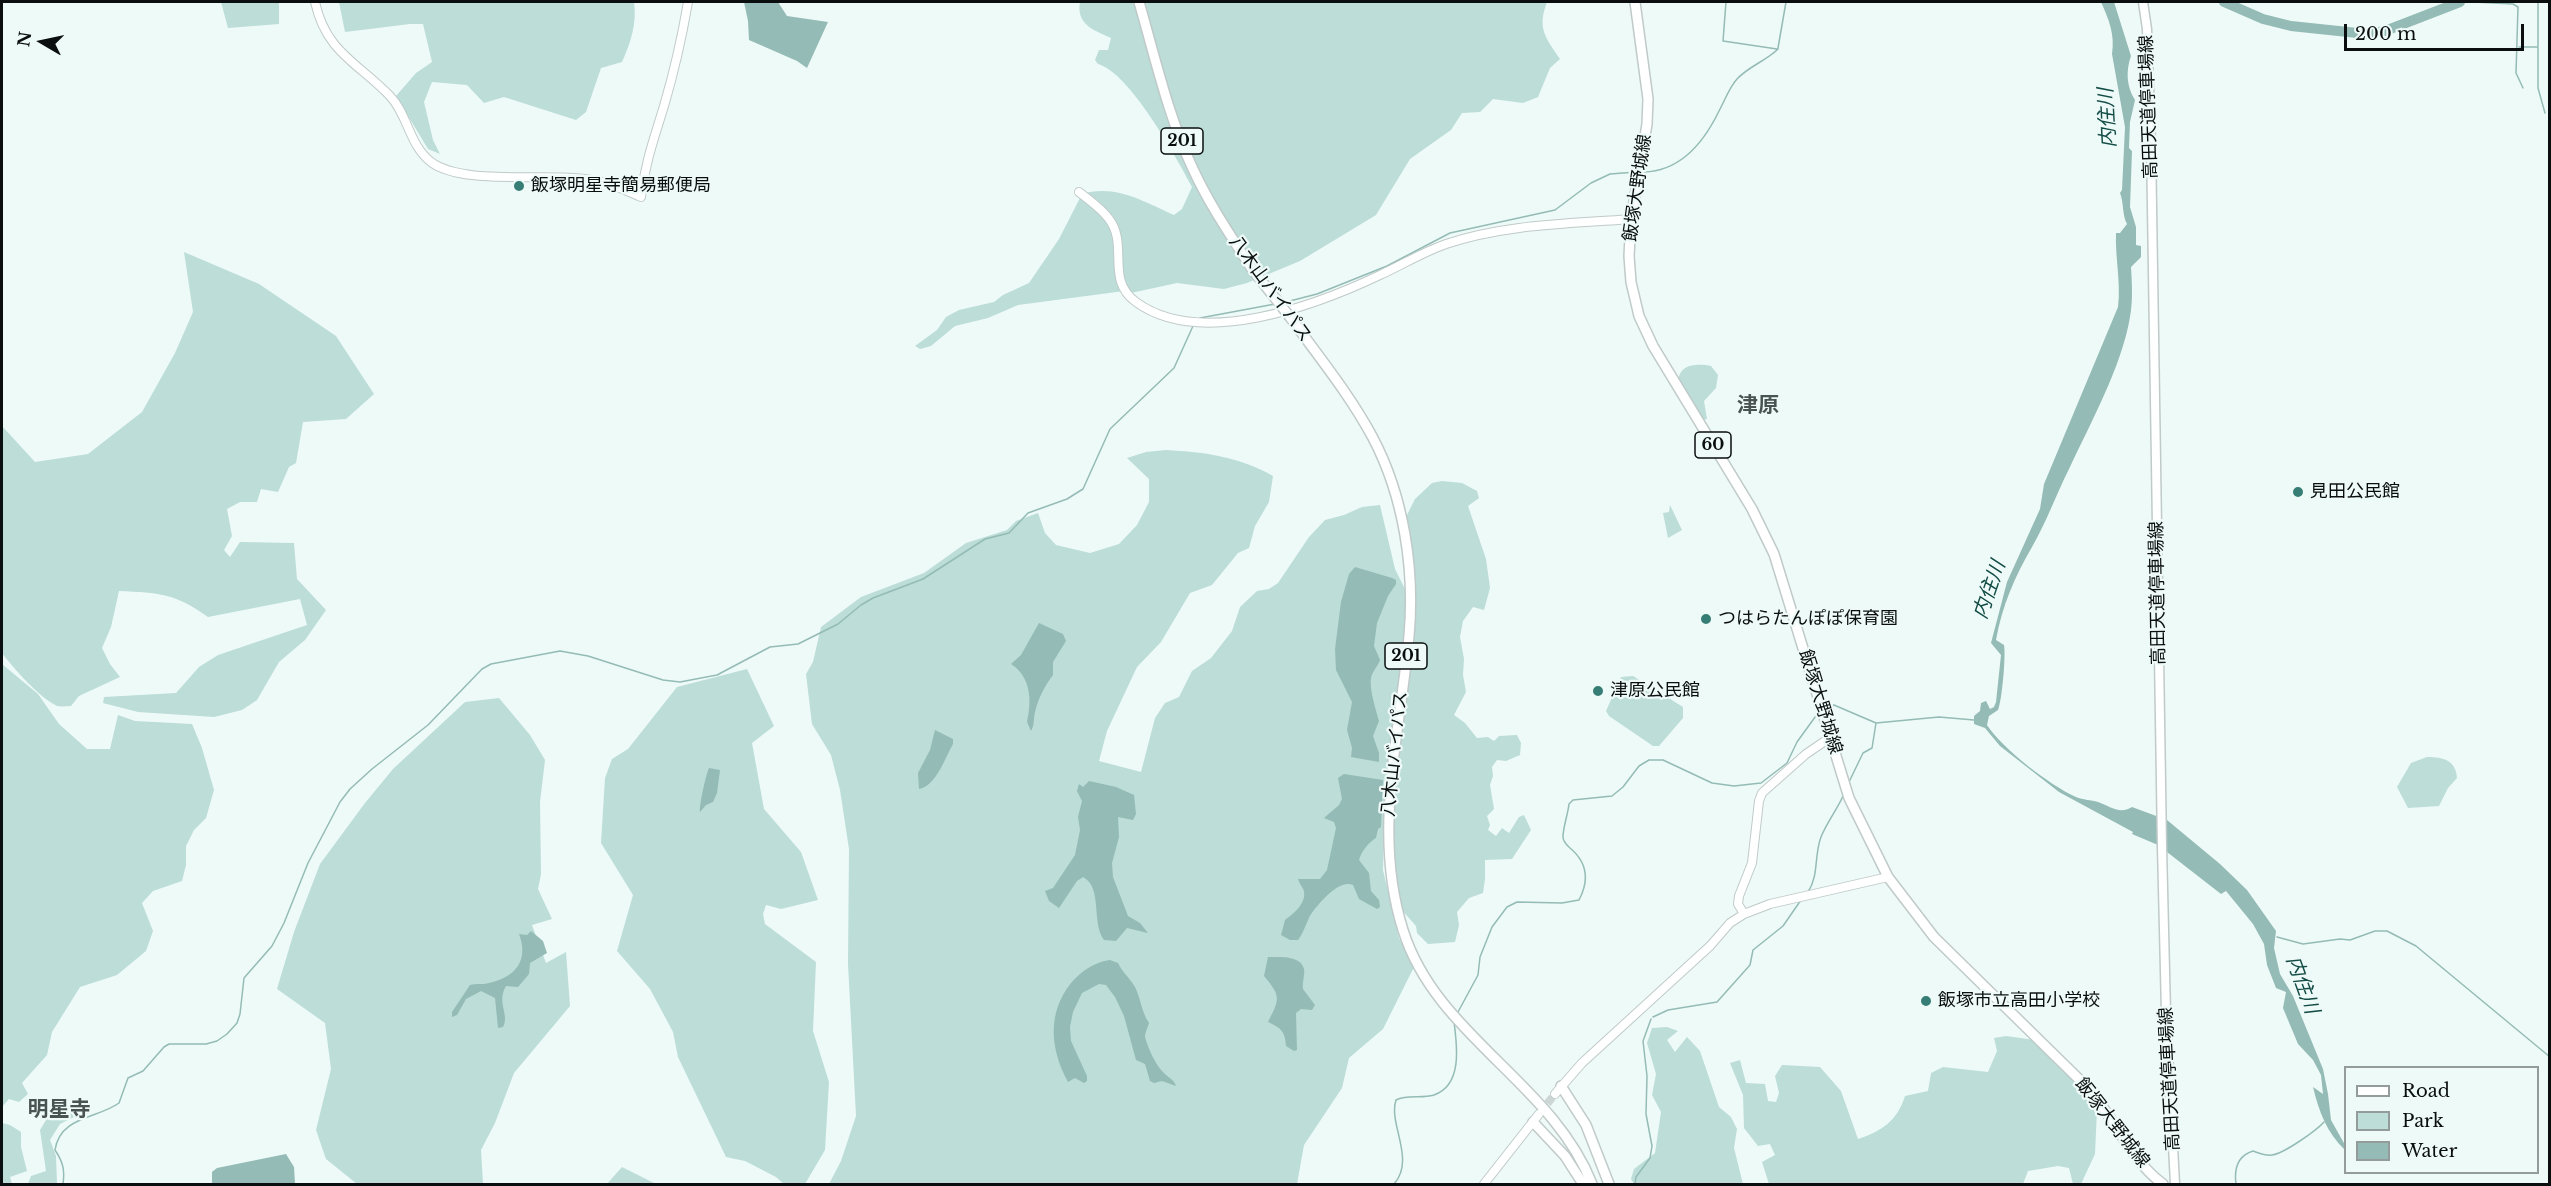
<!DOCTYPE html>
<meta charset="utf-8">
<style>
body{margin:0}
#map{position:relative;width:2551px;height:1186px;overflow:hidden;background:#eefaf8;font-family:"Libre Baskerville",serif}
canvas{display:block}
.frame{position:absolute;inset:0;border:3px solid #0a0e0e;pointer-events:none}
.legend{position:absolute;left:2344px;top:1066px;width:195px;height:108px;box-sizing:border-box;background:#eefaf8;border:2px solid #939c9a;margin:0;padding:8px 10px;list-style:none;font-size:18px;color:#0a0e0e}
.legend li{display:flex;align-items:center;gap:12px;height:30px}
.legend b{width:30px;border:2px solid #939c9a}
.north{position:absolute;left:12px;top:12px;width:60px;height:60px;-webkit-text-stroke:4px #eefaf8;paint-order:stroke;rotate:279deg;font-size:16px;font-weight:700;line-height:24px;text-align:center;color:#0a0e0e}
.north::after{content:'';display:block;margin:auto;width:21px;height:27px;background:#0a0e0e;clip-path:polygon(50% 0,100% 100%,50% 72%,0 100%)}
.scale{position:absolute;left:2344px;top:24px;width:180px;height:27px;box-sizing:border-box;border:3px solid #0a0e0e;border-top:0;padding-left:8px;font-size:18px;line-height:21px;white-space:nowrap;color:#0a0e0e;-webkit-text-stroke:4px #eefaf8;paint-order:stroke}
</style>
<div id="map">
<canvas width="2551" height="1186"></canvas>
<div class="frame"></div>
<ul class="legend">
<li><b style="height:8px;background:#fff"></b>Road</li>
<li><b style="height:16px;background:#bcddd8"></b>Park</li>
<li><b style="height:16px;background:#94bbb5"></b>Water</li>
</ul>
<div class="north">N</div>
<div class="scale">200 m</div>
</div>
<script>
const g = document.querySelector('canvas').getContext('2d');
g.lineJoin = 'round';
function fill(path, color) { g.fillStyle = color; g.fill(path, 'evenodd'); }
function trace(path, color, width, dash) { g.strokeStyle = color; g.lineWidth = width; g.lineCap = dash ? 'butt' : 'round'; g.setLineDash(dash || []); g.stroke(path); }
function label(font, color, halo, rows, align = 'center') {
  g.font = font + ' "Libre Baskerville","Noto Sans JP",serif'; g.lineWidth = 4.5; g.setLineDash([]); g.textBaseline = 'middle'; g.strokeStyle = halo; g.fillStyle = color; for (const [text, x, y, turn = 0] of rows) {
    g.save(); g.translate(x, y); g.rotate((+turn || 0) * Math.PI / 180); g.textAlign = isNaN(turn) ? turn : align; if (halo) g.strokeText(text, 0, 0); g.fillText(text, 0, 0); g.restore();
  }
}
fill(new Path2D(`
 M221 2H279V24L228 28Z
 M339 2H634C637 23 631 42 622 62L601 68 586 112 576 120 504 97 484 103 467 85 432 82 424 102 433 140 440 154 428 149 396 96 416 73 432 62 423 24H410L345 32Z
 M1080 2H1547C1537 28 1545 37 1560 59L1550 68 1538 97 1523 103 1493 99 1480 112 1462 113 1451 130 1410 159 1376 215 1300 261 1247 283 1224 289 1177 283 1131 293 1124 291 1018 305 988 318 955 326 931 346 920 349 915 346 937 330 946 317 959 310 994 302 1003 295 1029 283 1059 239 1082 194C1116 184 1144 202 1174 215L1182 209 1192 187C1177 158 1129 72 1098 64L1095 60 1099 50H1108L1111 38C1093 30 1076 24 1080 2Z
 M184 252 259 284 336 336 374 394 346 419 303 422 296 463 289 467 278 492 261 489 257 502H240L227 509 232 536 224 550 230 557 240 542 294 543 297 579 326 610 305 640 279 662 257 700 242 710 214 717 138 712 103 703 104 697 176 693 199 667 218 655 307 625 300 599 208 617C174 593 160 593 119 591L111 627 102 648 110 664 120 677 79 696 71 706C66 706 62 707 57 706 39 697 14 669 2 653V426L35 462 88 454 142 412 175 353 193 312Z
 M1706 365 1711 366 1718 375 1716 388 1704 401 1707 419 1703 420 1678 380C1681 365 1692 364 1706 365Z
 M1166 450C1205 452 1240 457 1273 476L1269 502 1255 526 1249 548 1238 553 1212 585 1190 593 1161 642 1137 667 1107 731 1099 761 1141 772 1155 718 1165 703 1179 697 1192 671 1211 658 1232 631 1240 607 1257 591 1269 589 1278 583 1309 537 1325 520 1344 515 1362 507 1380 505 1395 569 1406 591 1404 644 1385 794 1383 870 1399 938 1414 967 1383 1029 1349 1058 1342 1088 1304 1145 1297 1184H829L841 1161 856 1116 848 964 849 849 840 790 831 755 812 724 806 674 813 662 821 627 861 597 924 573 966 543 1007 530 1016 521 1038 513 1045 533 1056 545 1090 553 1119 544 1137 525 1149 502V479L1127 458 1146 452Z
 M1442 481 1462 483 1477 491 1479 498 1468 506 1486 559 1490 588 1484 610 1473 607 1463 621 1460 637 1464 659 1463 675 1466 692 1454 715 1465 723 1477 738 1488 737 1494 741 1499 736 1517 735 1521 743 1520 755 1506 761 1497 760 1492 767 1493 776 1490 785 1494 809 1487 816 1490 825 1488 830 1496 836 1502 828 1509 833 1519 817 1524 815 1531 830 1512 859 1485 860V879L1483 893 1469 898 1457 912 1459 925 1455 942 1428 944 1417 933 1416 926 1401 909 1397 892 1391 827 1414 582 1411 543 1406 517 1415 499 1432 483Z
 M1670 505 1682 530 1668 538 1663 513 1669 512Z
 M2 664 38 694 59 724 87 749H110L118 715 135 721 192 724 202 748 214 790 206 818 194 830 186 846V865L182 881 153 891 142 903 153 931 146 951 117 975 80 987 52 1032 47 1055 22 1083 28 1094 19 1102 9 1099 2 1107Z
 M747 669 774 726 752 743 764 809 801 852 818 900 781 909 766 905 763 914 765 924 816 962 813 1031 829 1082 825 1150 805 1184H784L776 1177 745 1161 726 1157 678 1057 673 1032 650 989 617 951 633 895 601 843 605 778 612 759 628 749 677 687Z
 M1633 676 1683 707V718L1659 746H1653L1609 716 1606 711 1621 677Z
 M499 698 530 735 545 760 540 802 541 874 538 889 552 919 532 925 546 963 566 952 570 1006 514 1073 495 1123 481 1150 483 1184H357L326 1159 316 1130 331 1069 325 1023 277 989 294 932 320 864 365 803 393 769 465 702Z
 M2427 757C2443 757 2456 760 2457 778L2448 788 2439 806 2408 808 2397 787 2411 763Z
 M1667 1027 1678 1031 1667 1040 1675 1052 1687 1037 1700 1051 1719 1107 1731 1117 1737 1129 1734 1148 1743 1184H1634L1631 1179 1634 1169 1655 1153 1661 1112 1652 1095 1656 1074 1647 1043 1652 1028Z
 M2006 1036 2035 1040 2074 1081 2097 1109 2095 1154 2081 1184H2073L2069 1168 2058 1166 2028 1171 2023 1184H1769L1762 1162 1775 1155 1770 1144 1758 1146 1744 1128 1743 1095 1730 1063 1740 1060 1746 1083 1765 1084 1768 1101 1776 1102 1779 1093 1775 1076 1782 1065 1820 1067 1841 1091 1858 1139C1882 1131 1897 1121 1905 1096L1928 1091 1931 1073 1943 1067 1988 1072 1997 1051 1994 1038Z
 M88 1110 60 1124 50 1140 56 1156 57 1184H28L31 1176 46 1171 40 1130 49 1115Z
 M2 1123 10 1125 21 1132V1147L27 1171 10 1177 12 1184H2Z
 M622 1167 656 1184H607Z`), '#bcddd8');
fill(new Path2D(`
 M744 2H778L787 16 828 22 807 68 797 61 749 40 748 21Z
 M2101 2H2114L2131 56C2126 70 2126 86 2135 100L2130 122 2129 148 2132 151 2130 207 2136 227V245L2141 246V257L2131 267C2132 284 2133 301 2130 317 2122 366 2090 424 2069 469 2056 495 2046 523 2032 547 2015 576 2002 606 1996 640L2004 645C2006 655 2002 701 1998 710L1989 716 1987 725C2002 748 2049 785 2076 797 2083 800 2091 800 2098 802 2110 806 2119 815 2132 807L2167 820 2220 864 2247 890 2276 931 2274 948 2280 974 2293 996 2323 1069 2328 1094 2331 1120 2345 1145V1150C2327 1133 2319 1112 2313 1087L2323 1094 2321 1075 2313 1060 2298 1044 2283 1008 2286 992 2276 988 2267 965 2264 944 2253 924 2226 891 2221 894 2158 845 2132 834 2133 832 2059 792 2000 746 1985 728 1974 724V716L1980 711 1981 703 1986 701 1990 709 1994 707 1996 702 2001 655 1991 643 2007 582 2040 509 2044 484 2118 307C2121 282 2115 258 2116 233H2120L2127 224C2122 215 2124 203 2120 193L2122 190 2125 127 2112 54C2115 34 2109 20 2101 2Z
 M1355 567 1392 578 1396 580V584L1388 596 1377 623 1374 646 1380 660C1378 666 1372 672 1371 678 1369 689 1376 710 1379 721L1373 736 1379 753V762L1351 757 1352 748 1347 730 1352 702 1336 670 1335 649 1341 602 1349 574Z
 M1039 623 1063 634 1066 641 1053 662V675C1045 685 1038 699 1035 712 1033 720 1035 724 1031 731L1027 722C1032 700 1031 677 1011 664L1021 655Z
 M935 730 953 739V744C945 758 936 786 919 789L918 773 930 750Z
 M709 768 720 770 717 793 713 802 706 805 700 812C699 806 706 774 709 768Z
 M1344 774 1383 780 1381 827 1378 829 1376 838C1369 842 1361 852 1359 860L1369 873 1371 891 1379 900 1380 907 1377 909 1359 899 1353 885C1340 879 1322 900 1314 910 1307 918 1305 931 1298 940H1290L1281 935 1285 920C1293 914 1306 904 1304 892 1304 888 1299 884 1298 879H1320L1327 870 1336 828 1334 822 1324 818 1339 805 1342 799 1338 778Z
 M1089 781 1116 787 1134 795 1136 814 1133 820 1118 817 1119 837 1112 863 1113 877 1128 916 1140 923 1148 933 1127 928 1116 941 1104 940C1091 923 1103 887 1083 877L1077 881 1059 908 1049 901 1045 891 1053 888 1075 855 1080 830 1078 817 1082 801 1077 791 1079 784 1083 787Z
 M531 931 543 941 547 953 530 963 529 974 518 987 506 986C496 1003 510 1014 503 1027L498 1028 495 998 481 991 466 999 457 1015 452 1017V1012L470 985C476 983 483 985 489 983 516 977 529 960 519 934L527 935Z
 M1268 957C1279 957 1301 955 1304 969 1305 975 1302 982 1303 989L1315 1005 1312 1010 1301 1009 1296 1013 1297 1050 1294 1051 1286 1046C1285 1031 1281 1028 1268 1022 1279 1000 1282 997 1264 976Z
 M1110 960 1118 963C1122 972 1130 978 1135 987 1141 999 1141 1011 1149 1023 1148 1027 1145 1033 1145 1037 1148 1048 1155 1064 1163 1072 1168 1078 1173 1078 1176 1086L1162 1081 1154 1083 1150 1081 1145 1064 1136 1060 1124 1016 1115 997 1106 985 1099 984 1082 993 1073 1012 1070 1027 1071 1041 1087 1076V1081L1084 1083 1075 1078 1068 1082C1050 1049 1047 1013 1071 983 1081 971 1095 962 1110 960Z
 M286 1154 294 1167 295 1184H212V1172L217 1168Z`), '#94bbb5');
trace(new Path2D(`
 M1726 2 1723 41 1777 49
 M2473 2 2513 4 2518 7 2516 73 2523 88
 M2538 2V46
 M2519 47H2538V88L2545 113
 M1778 48 1786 2
 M1644 172C1681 171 1704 142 1719 111 1725 100 1729 88 1737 79 1749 66 1766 61 1778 49
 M1282 303 1317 294 1387 266 1450 233 1555 210 1591 183 1610 174 1636 172
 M1200 318 1275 304
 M1825 710 1834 705 1876 723 1939 717 1974 720
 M1849 782 1863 753 1872 748 1876 723
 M1808 892C1819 876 1814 855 1821 837 1827 822 1837 810 1844 794
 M2277 937 2303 944 2340 939 2350 940 2375 931H2387L2416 946 2550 1057
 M1458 1012 1478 975 1480 957 1492 927 1507 907 1517 902 1562 903 1579 900C1589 881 1588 863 1570 848 1567 845 1563 842 1563 837 1563 827 1568 814 1569 804L1573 800 1612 796 1623 787 1639 766 1649 760H1663L1712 783 1734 786 1761 783 1787 763 1797 742 1818 713
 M1653 1017 1668 1010 1717 1002 1750 965 1753 950 1783 926 1801 900
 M63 1184C65 1170 63 1162 55 1150 60 1116 97 1119 119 1103L128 1078 143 1071 164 1047 169 1044H206L217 1041 227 1034 237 1023 240 1014 244 978 272 946 284 923 308 863 340 802 350 789 372 769 428 725 482 669 491 664 560 651 588 656 663 680 680 682 717 675 770 647 798 644 838 624 861 605 873 598 923 579 985 539 1009 533 1028 513 1067 499 1083 489 1110 429 1174 368 1193 326
 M1394 1184C1416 1159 1388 1124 1396 1100 1408 1094 1421 1099 1434 1095 1463 1085 1457 1045 1454 1022
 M1635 1184 1636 1177 1650 1158 1652 1146 1646 1114 1647 1076 1643 1041 1651 1019
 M2236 1184C2234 1169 2237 1156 2253 1151 2259 1153 2265 1156 2272 1155 2283 1154 2316 1131 2324 1122`), '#94bbb5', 1.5);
trace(new Path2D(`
 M2224 2 2263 19 2291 26 2367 34 2385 31 2460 2`), '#94bbb5', 10);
trace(new Path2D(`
 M1540 1113 1555 1094`), '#ccd7d5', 8, [8, 4]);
const tertiary = new Path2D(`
 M315 2C326 52 357 62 390 96 408 115 409 145 431 162 464 187 555 171 598 181 613 184 627 191 641 197 645 163 654 139 664 106 674 72 682 37 688 2
 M1079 192C1088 199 1102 209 1109 219 1129 245 1105 280 1136 302 1200 349 1317 305 1380 275 1402 265 1423 252 1446 244 1506 224 1569 224 1631 219
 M1744 914 1738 904 1739 896 1752 863 1759 801 1762 793 1806 754 1831 737
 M1555 1094 1582 1063 1710 946 1730 923 1744 914 1770 904 1888 877
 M1484 1184 1539 1114`);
const secondary = new Path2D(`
 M2143 2 2147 29 2151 143 2162 847 2166 1013 2175 1184`);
const primary = new Path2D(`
 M1635 2 1648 99 1647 124 1631 219 1629 256 1631 282 1639 316 1653 346 1752 509 1774 554 1849 798 1888 877 1934 937 2089 1089C2115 1119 2131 1161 2163 1184`);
const trunk = new Path2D(`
 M1139 2C1155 57 1168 116 1193 169 1209 204 1231 236 1252 269
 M1290 317C1319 357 1350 395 1373 438 1404 497 1415 570 1409 636 1400 735 1372 832 1403 930 1436 1036 1552 1082 1592 1184
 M1561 1086 1586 1125 1609 1184
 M1533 1122 1565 1156 1583 1184`);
trace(tertiary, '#bfcac9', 10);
trace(secondary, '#bfcac9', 11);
trace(primary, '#bfcac9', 12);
trace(trunk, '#bfcac9', 12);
trace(tertiary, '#fff', 8);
trace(secondary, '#fff', 8);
trace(primary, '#fff', 9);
trace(trunk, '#fff', 9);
const trunkBridge = new Path2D(`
 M1252 269 1290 317`);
trace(trunkBridge, '#bfcac9', 12, []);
trace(trunkBridge, '#fff', 9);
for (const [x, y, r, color] of [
 [519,186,6,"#367d75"],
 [2298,492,6,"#367d75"],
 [1706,619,6,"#367d75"],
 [1598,691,6,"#367d75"],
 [1926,1001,6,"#367d75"]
]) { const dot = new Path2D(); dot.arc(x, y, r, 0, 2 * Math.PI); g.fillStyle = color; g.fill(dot); trace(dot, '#eefaf8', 2); }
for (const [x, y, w] of [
 [1182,141,42],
 [1713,445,36],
 [1406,656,42]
]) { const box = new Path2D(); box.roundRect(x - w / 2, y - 13, w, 26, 4.5); g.fillStyle = '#eefaf8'; g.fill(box); trace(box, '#0a0e0e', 1.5); }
label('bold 16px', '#0a0e0e', null, [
 ["201",1182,141],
 ["60",1713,445],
 ["201",1406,656]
]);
label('18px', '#0a0e0e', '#eefaf8', [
 ["高田天道停車場線",2149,107,-92],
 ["飯塚大野城線",1638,188,-82],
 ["八木山バイパス",1270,289,54],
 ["高田天道停車場線",2158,593,-91],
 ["飯塚大野城線",1820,702,73],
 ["八木山バイパス",1395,754,-84],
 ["高田天道停車場線",2170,1079,-93],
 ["飯塚大野城線",2112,1123,52]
]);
label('18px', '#0a0e0e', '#eefaf8', [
 ["飯塚明星寺簡易郵便局",531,186],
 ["見田公民館",2310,492],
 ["つはらたんぽぽ保育園",1718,619],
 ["津原公民館",1610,691],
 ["飯塚市立高田小学校",1938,1001]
], 'left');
label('italic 20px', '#144c46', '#eefaf8', [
 ["内住川",2108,118,-93],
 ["内住川",1990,590,-71],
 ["内住川",2302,985,70]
]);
label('bold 21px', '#495352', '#eefaf8', [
 ["津原",1758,406],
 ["明星寺",59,1110]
]);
</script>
